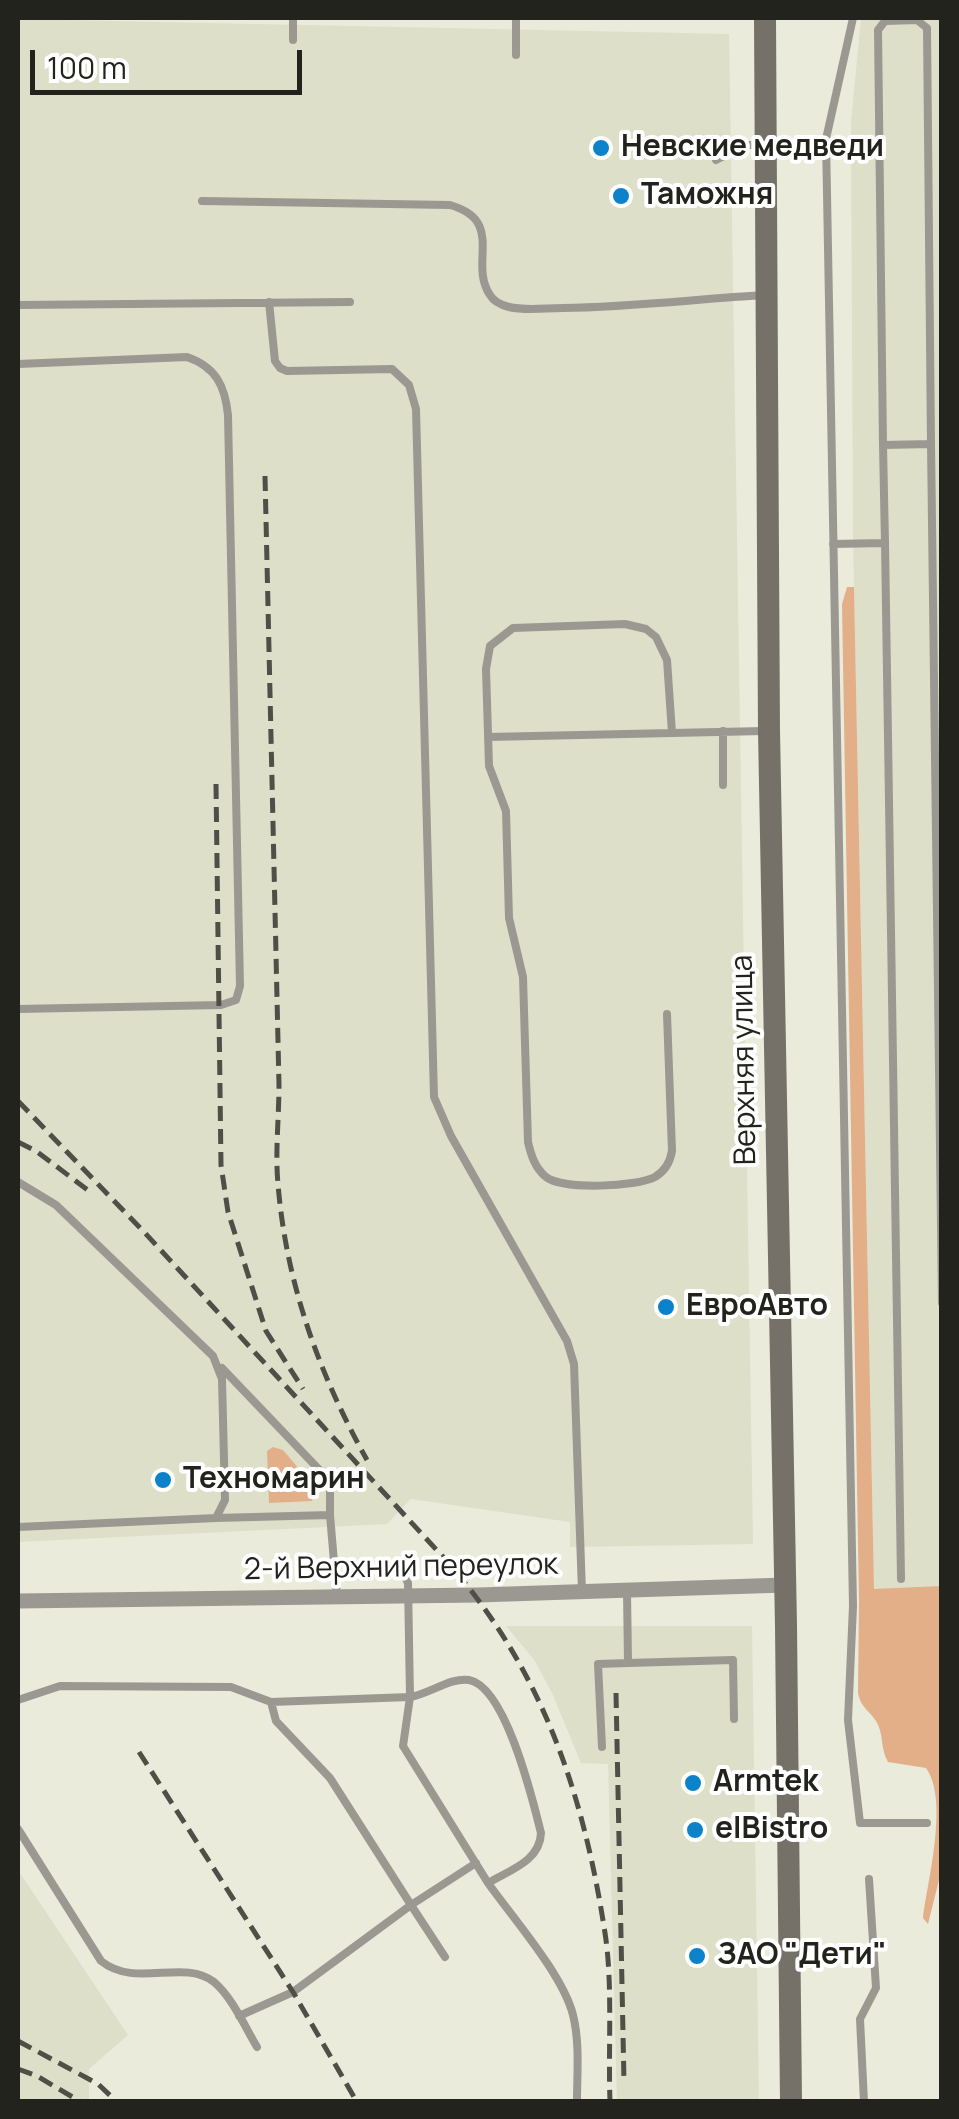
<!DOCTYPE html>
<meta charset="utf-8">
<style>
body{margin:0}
#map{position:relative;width:959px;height:2119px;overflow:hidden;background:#eaebdb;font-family:Manrope,sans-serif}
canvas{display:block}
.frame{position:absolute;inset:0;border:20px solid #22231d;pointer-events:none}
.scale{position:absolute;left:30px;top:50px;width:272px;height:45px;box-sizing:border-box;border:5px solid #22231d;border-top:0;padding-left:12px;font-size:30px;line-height:35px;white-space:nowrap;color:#22231d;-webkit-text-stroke:8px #fff;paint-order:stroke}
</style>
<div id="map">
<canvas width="959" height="2119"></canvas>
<div class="frame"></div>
<div class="scale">100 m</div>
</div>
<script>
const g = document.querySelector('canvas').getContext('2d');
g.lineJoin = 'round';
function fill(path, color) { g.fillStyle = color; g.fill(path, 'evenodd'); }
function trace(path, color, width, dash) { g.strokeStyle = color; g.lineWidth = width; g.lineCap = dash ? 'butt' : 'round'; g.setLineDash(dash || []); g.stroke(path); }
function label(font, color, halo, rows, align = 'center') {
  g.font = font + ' Manrope,sans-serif'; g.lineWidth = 8; g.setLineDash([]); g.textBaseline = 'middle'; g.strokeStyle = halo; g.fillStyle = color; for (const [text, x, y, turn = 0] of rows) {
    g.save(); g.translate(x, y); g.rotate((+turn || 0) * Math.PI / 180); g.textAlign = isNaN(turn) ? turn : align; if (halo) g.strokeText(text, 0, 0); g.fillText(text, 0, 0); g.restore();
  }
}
fill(new Path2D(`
 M861 18H941L942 1586 911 1590H874L853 535 851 123Z
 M18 19 729 34 753 1544 570 1547V1522L411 1499 387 1524 18 1542Z
 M506 1626H752L759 2101H617L608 1764 581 1763 552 1693 535 1661Z
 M18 1870 128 2035 89 2069V2101H18Z`), '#dddfc8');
fill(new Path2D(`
 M847 587H854L874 1589 941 1586 942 1868 928 1924 923 1918C928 1879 949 1800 926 1768L888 1762C880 1749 884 1733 876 1721 869 1710 861 1708 858 1693L859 1601 842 604Z
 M273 1447 283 1450 312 1484V1501L269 1503 267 1451Z`), '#e2af89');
trace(new Path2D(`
 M293 18V40
 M853 18 826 139 853 1606 848 1720 860 1823H927
 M516 55V18
 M716 160 746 145H761
 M202 201 450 205C506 221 468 263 490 295 494 302 501 305 509 307 526 311 545 308 563 308 630 307 697 299 764 295
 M269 302 275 361 280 368 287 371 392 369 409 385 416 409 434 1097 451 1136 567 1341 574 1364 582 1592
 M18 305 350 302
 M18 364 187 357C216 367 225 386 228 415L240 986 236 1000 221 1005 18 1009
 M883 445 878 30 885 21 917 20 927 28 931 444
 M885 543 883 445 931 444 942 1303
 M833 544 885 543 901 1579
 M723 731V785
 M488 737 764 731
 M667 1014 672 1151C670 1163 665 1171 655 1177 636 1187 563 1190 546 1177 535 1168 531 1155 528 1142L523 977 509 918 506 811 489 766 486 669 490 646 513 628 625 624 646 629 656 637 667 660 672 733
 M18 1182 56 1205 213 1356 222 1379 225 1500 216 1518 18 1527
 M222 1368 330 1481V1515
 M216 1518 330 1515 337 1597
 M627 1591 628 1663 733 1660 734 1719
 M18 1700 60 1686 231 1687 271 1702
 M602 1747 598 1664 628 1663
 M18 1829 101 1961C136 1989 183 1958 214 1982 232 1997 245 2027 257 2047
 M488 1883C513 1918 563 1975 573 2015 580 2043 577 2073 577 2102
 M445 1957 411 1905 476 1863
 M239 2016 293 1992 411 1905 330 1778 276 1721 271 1702 410 1697C429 1694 451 1677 469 1680 506 1687 533 1801 541 1833 540 1861 510 1870 488 1883L403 1746 410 1697 408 1583 402 1571
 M864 2102 860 2019 876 1988 869 1879`), '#9b9892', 8);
trace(new Path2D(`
 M18 1601 478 1595 785 1585`), '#9b9892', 15);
trace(new Path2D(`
 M765 18 769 731 786 1625 791 2102`), '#757168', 22);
trace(new Path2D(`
 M265 476 279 1085C279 1117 275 1152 278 1184 286 1283 319 1374 367 1460
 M216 784 221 1165 228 1212 266 1331 303 1389
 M18 1101 145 1233 444 1558C541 1667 583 1790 605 1933 613 1984 608 2048 610 2102
 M18 1142 36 1151 89 1191
 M616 1693 624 2082
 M139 1752 293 1992 357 2102
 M18 2041 98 2084 117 2102
 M18 2069 37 2076 81 2102`), '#4e4f47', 5, [15, 8]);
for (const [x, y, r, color] of [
 [601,148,10,"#0c82cb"],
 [621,196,10,"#0c82cb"],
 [666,1307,10,"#0c82cb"],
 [163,1480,10,"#0c82cb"],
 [693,1783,10,"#0c82cb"],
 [695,1830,10,"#0c82cb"],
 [697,1956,10,"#0c82cb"]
]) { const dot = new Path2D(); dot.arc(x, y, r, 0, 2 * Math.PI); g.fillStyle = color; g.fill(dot); trace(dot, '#fff', 4); }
label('bold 30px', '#22231d', '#fff', [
 ["Невские медведи",621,148],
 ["Таможня",641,196],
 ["ЕвроАвто",686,1307],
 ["Техномарин",183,1480],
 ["Armtek",713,1783],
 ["elBistro",715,1830],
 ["ЗАО \"Дети\"",717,1956]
], 'left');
label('30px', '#22231d', '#fff', [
 ["Верхняя улица",745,1060,-91],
 ["2-й Верхний переулок",401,1568,-1]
]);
</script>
